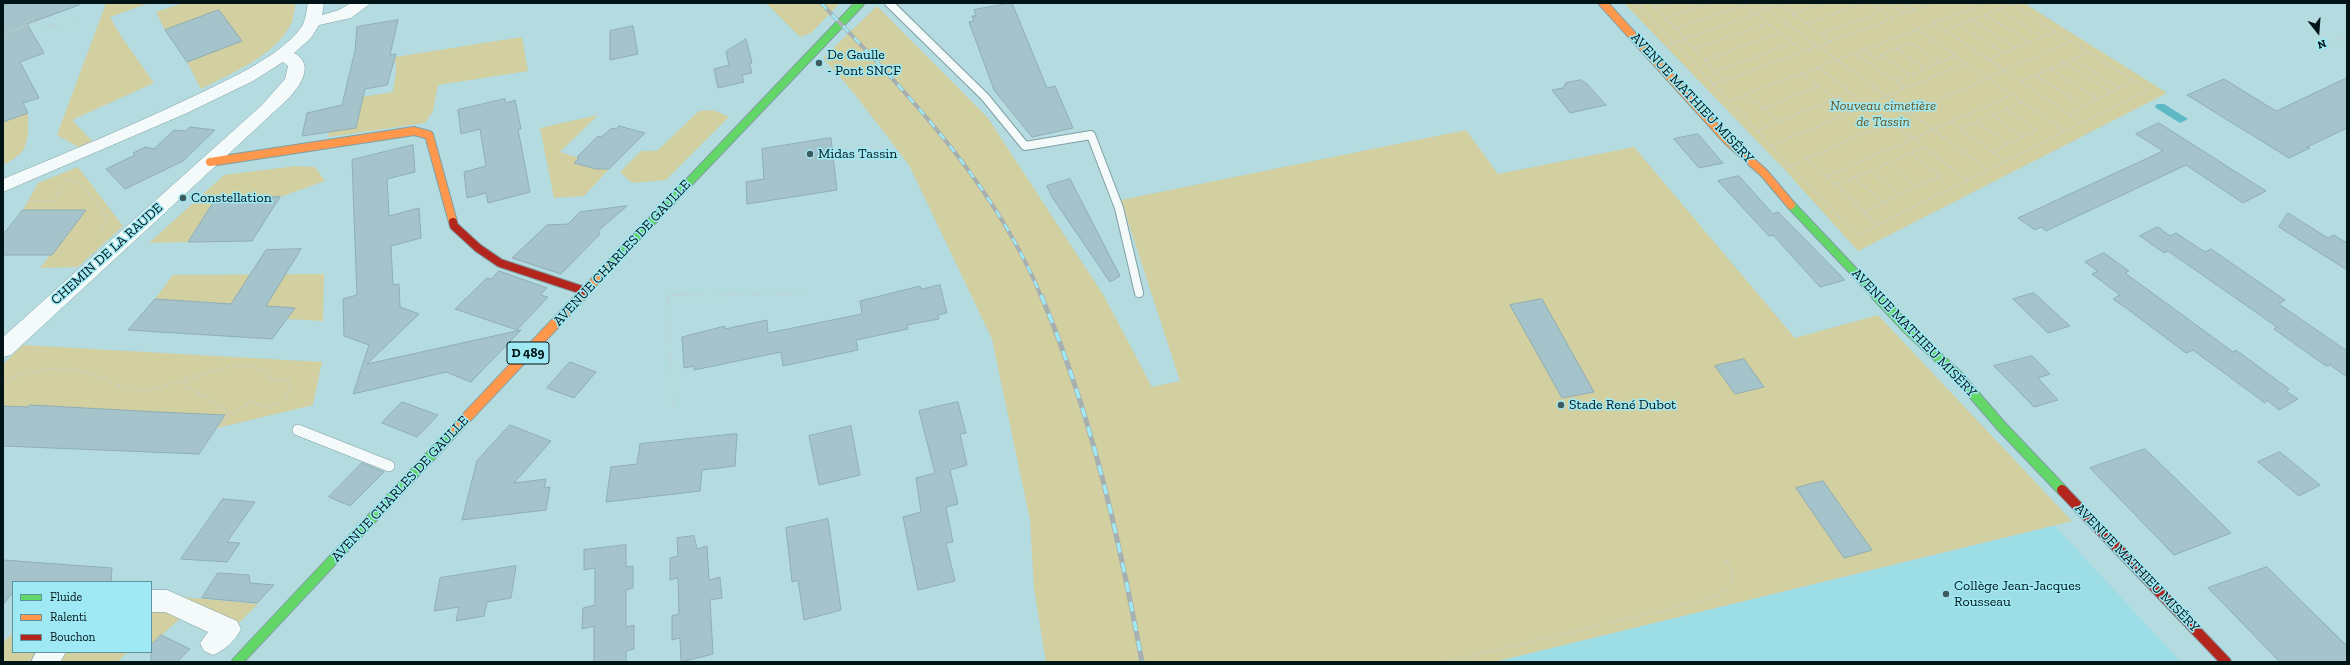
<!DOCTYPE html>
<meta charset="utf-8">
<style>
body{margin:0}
#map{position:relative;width:2350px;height:665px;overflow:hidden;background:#b3dbe0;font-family:"Zilla Slab",serif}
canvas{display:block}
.frame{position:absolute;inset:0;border:4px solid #001417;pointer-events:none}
.legend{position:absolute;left:12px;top:581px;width:140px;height:72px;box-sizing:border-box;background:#9fe9f4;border:1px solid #5f949c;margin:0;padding:5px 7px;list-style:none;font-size:12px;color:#001417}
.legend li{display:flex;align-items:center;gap:8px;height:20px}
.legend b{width:20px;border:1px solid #5f949c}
.north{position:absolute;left:2298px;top:12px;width:40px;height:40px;-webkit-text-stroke:3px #9fe9f4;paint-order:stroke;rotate:163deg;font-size:11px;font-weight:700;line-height:16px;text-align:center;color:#001417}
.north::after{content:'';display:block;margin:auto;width:14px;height:18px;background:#001417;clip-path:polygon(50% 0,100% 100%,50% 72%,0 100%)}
</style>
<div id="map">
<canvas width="2350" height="665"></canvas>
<div class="frame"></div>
<ul class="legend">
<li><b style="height:5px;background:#63d668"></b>Fluide</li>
<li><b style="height:5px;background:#ff974d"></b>Ralenti</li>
<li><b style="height:5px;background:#b3261e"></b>Bouchon</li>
</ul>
<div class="north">N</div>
</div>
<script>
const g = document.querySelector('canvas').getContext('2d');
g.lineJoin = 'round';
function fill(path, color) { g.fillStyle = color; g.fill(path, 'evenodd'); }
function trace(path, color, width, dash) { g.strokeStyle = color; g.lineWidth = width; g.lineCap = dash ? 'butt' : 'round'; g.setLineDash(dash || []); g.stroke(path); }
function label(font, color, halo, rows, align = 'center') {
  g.font = font + ' "Zilla Slab",serif'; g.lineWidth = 3; g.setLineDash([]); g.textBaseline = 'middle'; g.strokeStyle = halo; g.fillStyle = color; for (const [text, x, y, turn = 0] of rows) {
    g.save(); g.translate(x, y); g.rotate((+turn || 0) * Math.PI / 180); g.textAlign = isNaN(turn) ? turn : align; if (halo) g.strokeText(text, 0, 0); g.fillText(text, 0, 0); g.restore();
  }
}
fill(new Path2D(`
 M2055 526 2181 662H1495Z`), '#9cdde6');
fill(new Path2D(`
 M106 3H149L110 17 121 36 154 83 72 120 92 141 78 147 57 135Z
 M183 3H296C294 10 294 18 291 24 274 57 231 73 201 89L187 62 207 54 219 10 187 24 185 23 165 30 156 12Z
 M766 3H840L811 33 800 37Z
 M1624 3H2024L2167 93 1858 251 1784 169Z
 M877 6 988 118 1104 296 1152 387 1180 381 1121 200 1466 130 1498 174 1634 147 1795 338 1878 315 2072 521 1494 662H1046L1034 588 1030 520 992 339 909 165 853 92 823 58Z
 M522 37 528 71 438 85 433 111 425 123 328 137C330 123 346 114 349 99L393 92 396 71 395 57Z
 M713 110 729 117 666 180 632 183 620 172 641 151H657L699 111Z
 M28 113C28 139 31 152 3 165V122Z
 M598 115 560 152 579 158 575 163 595 169H609L584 196 554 198 540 128Z
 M296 166 315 167 325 181 280 197H216L188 242 149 243 224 175Z
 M78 167 123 226 78 267 40 268 86 210H23L38 183Z
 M324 274 323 321 287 319 260 306 196 301 194 304 188 301 155 299 173 275Z
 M23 345 322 362 313 405 217 428 224 416 3 406V364Z
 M151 594 258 604 234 628 185 614 152 644Z
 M13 632V652H127L118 662H3V643Z`), '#d2cfa0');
fill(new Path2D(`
 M2157 104H2164L2188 119 2180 123 2156 108 2155 106Z`), '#5eb9c5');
const building = new Path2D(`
 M11 3H79V5L27 24 44 53 20 62 39 98 23 103 28 113 3 122V6Z
 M1012 3 1047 88 1055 86 1073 128 1032 137 994 90 969 22 974 21 972 16H976L974 10Z
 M219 10 242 41 187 62 165 30Z
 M398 20 390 55 396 54 387 85 365 89 356 128 302 136 307 113 342 105 355 51 357 27Z
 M633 26 638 54 610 60V31Z
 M746 39 752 63H749L752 73 742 75 744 82 718 88 714 69 729 65 726 52Z
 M2347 78V128L2307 147 2310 148 2289 158 2187 95 2224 79 2276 111Z
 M1581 80 1587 84 1606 105 1570 113 1552 90 1563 88 1566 83Z
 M505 99 506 103 515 100 521 129H518L530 192 488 203 486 193 467 198 464 172 486 166 480 129 461 134 458 110Z
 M2159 123 2266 191 2243 203 2186 165 2046 231 2041 227 2035 230 2018 218 2163 151 2136 134Z
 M619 126 645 133 609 169H596L574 163 579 158 577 157 598 136 601 137 612 128 616 129Z
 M190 127 215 130 183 161 125 189 106 169 135 155 133 153 146 147 154 149 174 130 186 131Z
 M1698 134 1723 163 1699 168 1674 139Z
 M831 138 837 190 747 204 746 182 764 179 762 149Z
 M413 145 415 172 387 179 389 216 419 208 421 238 391 246 393 285 399 284 400 307 419 314 367 364 521 330 471 382 446 372 353 394 369 345 344 336 343 299 357 295 352 160Z
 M1739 176 1773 214 1778 212 1845 280 1820 287 1773 235 1769 236 1718 181Z
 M1070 179 1120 276 1110 282 1052 197 1047 186Z
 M280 197 252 241 188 242 216 198Z
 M627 206 598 231 600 234 561 274 512 258 547 225 568 224 580 212Z
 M23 210H86L52 255H3V235Z
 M2288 213 2328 238 2334 235 2347 243V270L2279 227Z
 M2158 227 2170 236 2176 233 2205 252 2211 249 2285 300 2279 304 2347 351V377L2330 365 2326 366 2274 329 2277 327 2168 251 2164 253 2140 236Z
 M301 249 266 306 295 308 272 339 128 330 155 299 231 304 266 250Z
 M2104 253 2129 271 2125 273 2177 311 2233 352 2236 350 2289 389 2286 391 2298 399 2279 410 2267 400 2265 403 2193 350 2186 353 2126 308 2113 299 2120 295 2092 274 2098 271 2085 262Z
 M499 271 547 288 540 295 548 297 517 330 455 309 487 278 491 279Z
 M940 285 947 313 938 315 939 319 907 325 908 329 856 340 858 350 783 366 781 352 694 370V366L684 368 682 337 725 326V329L767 320 768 333 862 314 860 301 920 286 921 289Z
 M2034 293 2070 326 2048 333 2013 299Z
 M1542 299 1594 392 1562 398 1510 305Z
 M2032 356 2050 374 2038 378 2058 400 2034 407 1994 366Z
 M1744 359 1764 387 1735 394 1715 366Z
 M570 362 596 372 574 398 547 388Z
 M402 402 438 415 417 437 382 423Z
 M958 402 966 433 960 434 967 465 950 470 958 504 946 507 953 542 946 543 955 581 918 590 903 517 921 512 916 478 935 473 919 411Z
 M30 405 158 412 225 415 199 454 3 446V406L28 407Z
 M510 425 551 441 514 483 546 479 544 488 550 487 546 510 462 520 477 461Z
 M851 426 860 475 819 485 809 436Z
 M737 434 735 466 702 470 700 491 606 502 611 467 637 464 640 444Z
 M2145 449 2173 476 2231 533 2174 555 2090 468Z
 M2280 452 2320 485 2299 496 2258 462Z
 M362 463 384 472 350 506 329 497Z
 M1823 481 1872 550 1844 558 1796 488Z
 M223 499 255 502 227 542 240 543 227 562 181 559Z
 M828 519 841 610 804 620 798 580 792 582 786 528Z
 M694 536 697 549 707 546 709 580 720 577 722 598 710 600 713 654 681 662 680 638 672 640V616L679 614 678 578 670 580V558L678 556 677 538Z
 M626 545V567L633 566V588L626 590V627L634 625V649L626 651V662H594V626L582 629 583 608 595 605V568L584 570V550Z
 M3 560 112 568 111 582H13V592L3 605Z
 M516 566 511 598 487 602 484 616 456 621 459 607 434 611 440 578Z
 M2267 567 2347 646V662H2280L2208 588Z
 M218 573 249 575 250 583 274 585 257 603 202 598Z
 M161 635 190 649 177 662H151V645Z`);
fill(building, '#a5c3cb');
trace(building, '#8fadb5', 1);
const laneFar1 = new Path2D(`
 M889 3 985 97 1025 146 1091 135 1119 208 1139 293`);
const lane = new Path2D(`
 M298 430 389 466`);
const street = new Path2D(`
 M308 3H324L322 15 339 10 351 3H371L351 18 319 25 311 38 294 53C316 65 299 87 288 99L11 355 3 357V337L262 105 285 79 288 66 283 62 253 81 187 113 3 192V179C66 153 129 127 190 98 223 82 278 58 300 29 306 22 306 11 308 3Z
 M151 590H167L237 621 241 629C235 641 225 650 213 655L204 651 200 643 208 632 165 612H151Z
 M36 652H66L60 662H31Z`);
const fastFar1 = new Path2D(`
 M1791 205 1877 296
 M608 267 860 3`);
const fast = new Path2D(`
 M1876 295 1907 328 1957 375 2002 427 2062 490
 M237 662 452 433`);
const slowFar1 = new Path2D(`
 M1603 3 1726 139 1764 173 1791 205
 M210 162 414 131 429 135 453 222
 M581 296 608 267`);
const slow = new Path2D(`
 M452 433 582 295`);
const jamFar1 = new Path2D(`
 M453 222 454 226 478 248 500 263 585 291`);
const jam = new Path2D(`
 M2062 490 2226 662`);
trace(laneFar1, '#7f9fa4', 10);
trace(lane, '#7f9fa4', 12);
trace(street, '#7f9fa4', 1);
trace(fastFar1, '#7f9fa4', 10);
trace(fast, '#7f9fa4', 12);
trace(slowFar1, '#7f9fa4', 10);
trace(slow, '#7f9fa4', 12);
trace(jamFar1, '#7f9fa4', 10);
trace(jam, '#7f9fa4', 12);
trace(new Path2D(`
 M1641 3 1638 4 1790 166
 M1651 3 1725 81
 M1741 3 1804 51
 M1759 3 1988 170
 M1871 3 1892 18
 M1888 3 1904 14
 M1903 3 1914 10
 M2011 3 2070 41
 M1781 5 1830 41
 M1655 8 1669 3
 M1999 10 2042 37
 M1793 14 1824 3
 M1986 15 2029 42
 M1665 18 1709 3
 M1973 20 2016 48
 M1935 23 2082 123
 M1806 24 1863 3
 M1960 25 2003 53
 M1675 29 1744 5
 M1918 30 2065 131
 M1946 30 2013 4
 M3 34 34 22 40 27 79 23
 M1820 34 1882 11
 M2347 39 2342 37 2333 40 2347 48
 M2071 41 2148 90 1857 235 1790 166Z
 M1666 46 1785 3
 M1694 48 1767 23
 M1897 49 1925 68
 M1865 50 1875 57 1911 43 1940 62
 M1856 54 1905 88
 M1881 55 1910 75
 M1989 59 2056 32
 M2074 59 2120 88
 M1705 60 1781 33
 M2064 62 2111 92
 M1819 68 1968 180
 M2051 69 2097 99
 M1716 71 1794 43
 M1802 74 1835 98
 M2036 75 2083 106
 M1896 81 1955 56
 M2021 81 2088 52
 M1713 85 1933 3
 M1746 95 1779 122
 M1729 101 1987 3
 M1762 109 1818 86
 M2007 109 2022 102
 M2069 114 2133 81
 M1992 115 2023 137
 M1950 122 2005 161
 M1977 122 2008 144
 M1961 129 2006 109 2037 130 1992 152
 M1757 131 1851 92
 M1771 146 1965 63
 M1807 158 1878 225
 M1887 163 1918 187
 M1784 169 1790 166
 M1871 171 1901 195
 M1827 176 2012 95
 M1854 178 1885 203
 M1835 184 1854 178 1924 147
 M28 201H54L66 180 81 183 108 219 100 233
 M1864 212 1940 176 1910 153
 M668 296 808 294`), '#c1cdce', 2, [1, 2.5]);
trace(new Path2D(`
 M3 384C38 364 71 364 107 380 121 386 133 392 148 390 174 387 241 353 263 370 266 372 268 377 270 380L285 379 290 382C292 401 275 407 259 406L254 400 228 417 225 408 187 387 186 380
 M673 407 668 295H692
 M217 428 228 417
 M1446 662 1701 601C1722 593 1743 585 1726 561`), '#c1cdce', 2.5, [1, 3.5]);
trace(laneFar1, '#f4fafa', 8);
trace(lane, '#f4fafa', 11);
fill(street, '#f4fafa');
trace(fastFar1, '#63d668', 8);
trace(fast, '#63d668', 10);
trace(slowFar1, '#ff974d', 8);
trace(slow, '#ff974d', 10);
trace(jamFar1, '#b3261e', 8);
trace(jam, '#b3261e', 10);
const railFar1 = new Path2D(`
 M821 3C906 92 993 181 1041 296`);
const rail = new Path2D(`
 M1041 295C1092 416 1118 533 1142 662`);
trace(railFar1, '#a7b0b1', 4);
trace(rail, '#a7b0b1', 5);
trace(railFar1, '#9fe9f4', 2.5, [8]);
trace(rail, '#9fe9f4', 3.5, [10]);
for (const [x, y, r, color] of [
 [819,63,4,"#3f5a5d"],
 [810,154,4,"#3f5a5d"],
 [183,198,4,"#3f5a5d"],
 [1561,405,4,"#3f5a5d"],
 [1946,594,4,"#3f5a5d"]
]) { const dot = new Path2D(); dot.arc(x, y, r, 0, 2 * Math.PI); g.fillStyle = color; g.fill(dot); trace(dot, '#9fe9f4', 1.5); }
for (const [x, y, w] of [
 [528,353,42]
]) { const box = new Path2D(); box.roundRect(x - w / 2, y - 11, w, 22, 3); g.fillStyle = '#9fe9f4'; g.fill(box); trace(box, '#001417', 1); }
label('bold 13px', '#001417', null, [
 ["D 489",528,353]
]);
label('14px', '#001417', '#9fe9f4', [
 ["De Gaulle",827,55],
 ["- Pont SNCF",827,71],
 ["Midas Tassin",818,154],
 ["Constellation",191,198],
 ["Stade René Dubot",1569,405],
 ["Collège Jean-Jacques",1954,586],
 ["Rousseau",1954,602]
], 'left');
label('14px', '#001417', '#9fe9f4', [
 ["AVENUE MATHIEU MISÉRY",1692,98,47],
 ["AVENUE CHARLES DE GAULLE",622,253,-47],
 ["CHEMIN DE LA RAUDE",107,254,-42],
 ["AVENUE MATHIEU MISÉRY",1914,333,46],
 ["AVENUE CHARLES DE GAULLE",400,489,-47],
 ["AVENUE MATHIEU MISÉRY",2137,568,46]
]);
label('italic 14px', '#6b541b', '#9fe9f4', [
 ["Nouveau cimetière",1883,106],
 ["de Tassin",1883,122]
]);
</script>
